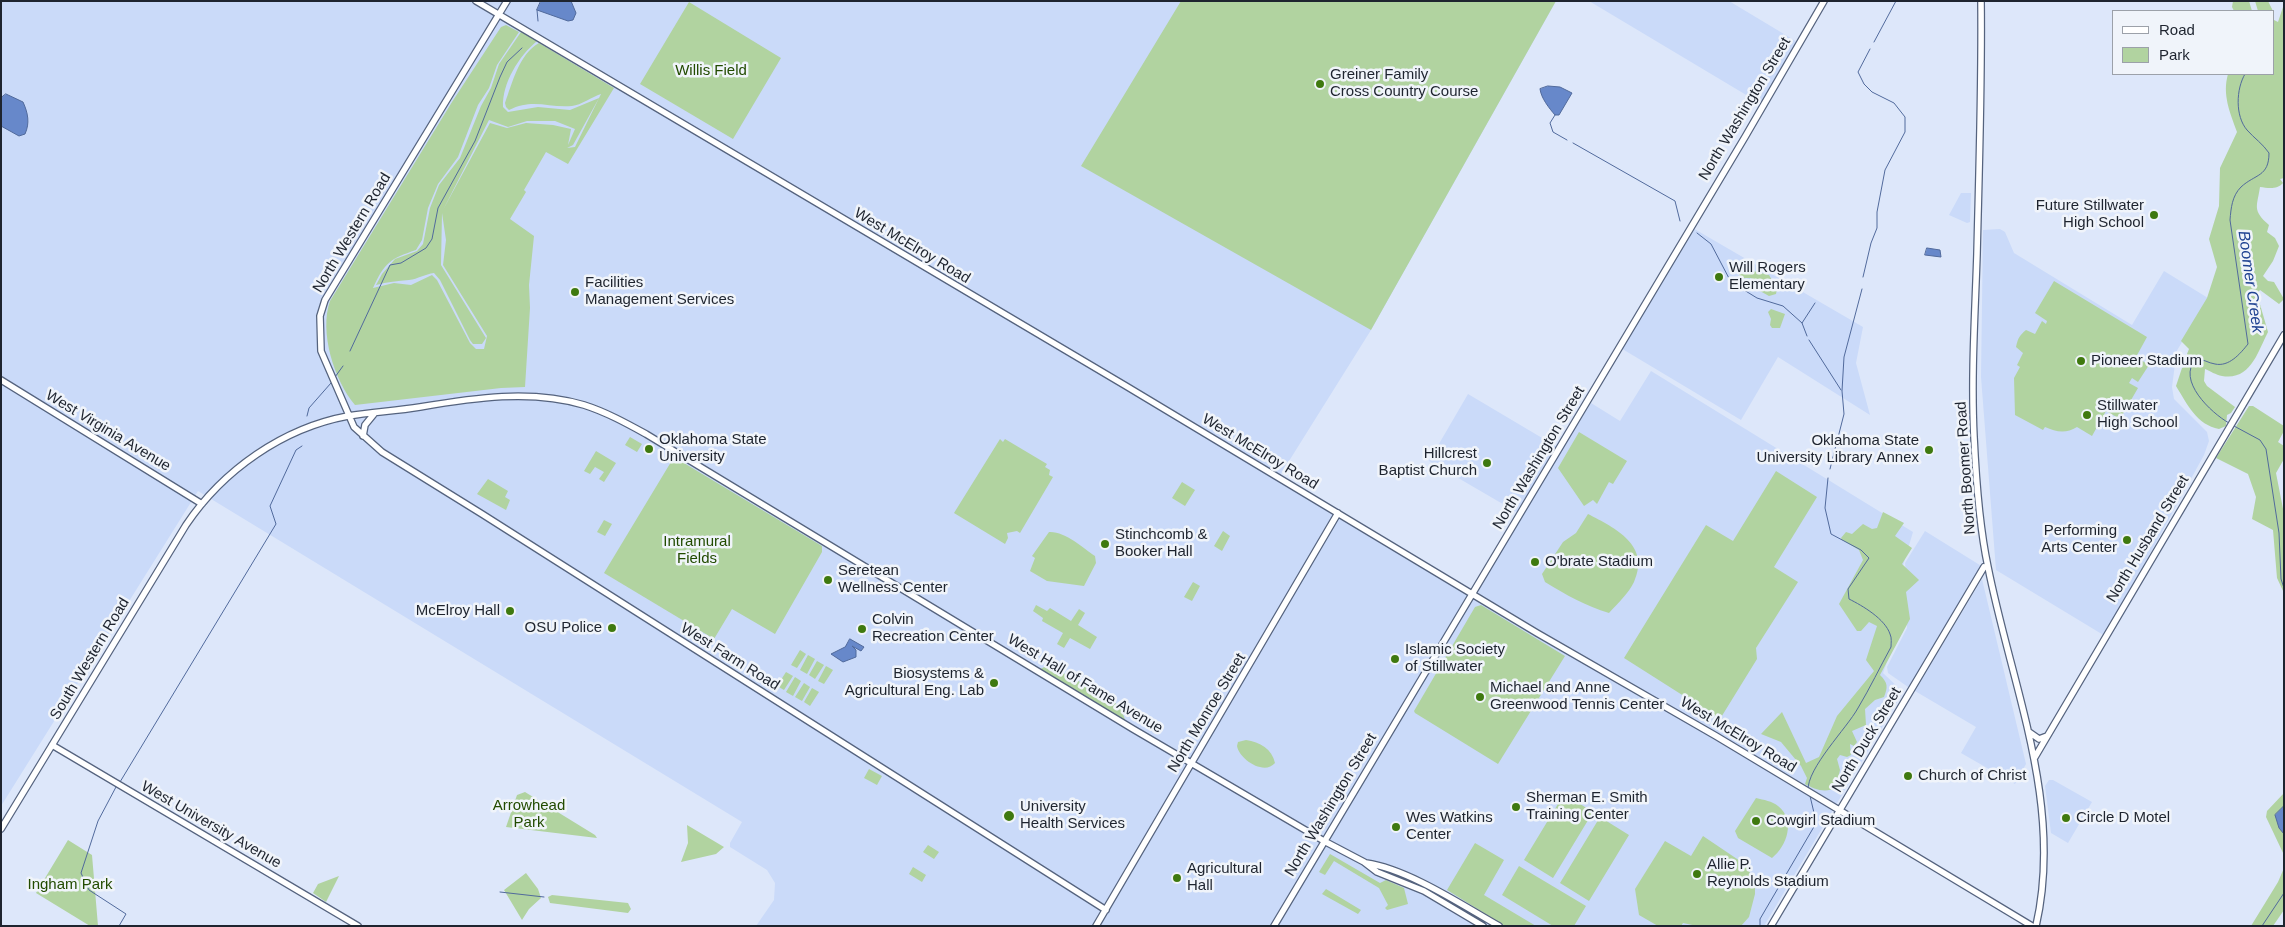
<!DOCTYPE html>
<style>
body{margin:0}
#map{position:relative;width:2285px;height:927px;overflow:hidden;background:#dde7fa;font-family:Helvetica,sans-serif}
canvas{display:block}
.frame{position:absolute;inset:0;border:2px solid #1e242f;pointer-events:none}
.legend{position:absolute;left:2112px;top:10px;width:162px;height:65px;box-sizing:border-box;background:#f0f4fa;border:1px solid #9ca1a9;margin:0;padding:6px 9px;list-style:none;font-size:15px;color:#1e242f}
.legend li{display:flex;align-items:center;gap:10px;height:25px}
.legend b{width:25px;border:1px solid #9ca1a9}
</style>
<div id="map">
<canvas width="2285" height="927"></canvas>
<div class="frame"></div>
<ul class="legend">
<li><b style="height:6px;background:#fff"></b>Road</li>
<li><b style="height:14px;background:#b1d3a0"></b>Park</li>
</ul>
</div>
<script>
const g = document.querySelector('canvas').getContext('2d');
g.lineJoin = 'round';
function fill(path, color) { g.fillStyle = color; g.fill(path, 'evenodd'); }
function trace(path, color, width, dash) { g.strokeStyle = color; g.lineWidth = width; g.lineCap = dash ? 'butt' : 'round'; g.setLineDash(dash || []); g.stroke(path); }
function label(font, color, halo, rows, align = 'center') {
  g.font = font + ' Helvetica,sans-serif'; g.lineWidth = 5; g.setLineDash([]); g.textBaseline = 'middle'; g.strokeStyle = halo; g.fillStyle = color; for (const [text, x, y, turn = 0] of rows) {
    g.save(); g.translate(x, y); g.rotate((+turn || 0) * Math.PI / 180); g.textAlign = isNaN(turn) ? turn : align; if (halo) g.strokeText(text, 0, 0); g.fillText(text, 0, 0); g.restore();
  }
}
fill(new Path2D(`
 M1 1H1556L1371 330 1279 477 1473 593 1591 403 1620 421 1651 371 1913 532 1896 589 1902 622 1883 673 1903 692 1764 926H756L774 900 775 883 767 870 730 847V843L742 822 198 491 1 806Z
 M1589 1H1729L1799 43 1763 105Z
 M1961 193H1971L1970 222 1967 223 1949 215Z
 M1691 227 1863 327 1856 363 1870 415 1778 357 1741 420 1619 347Z
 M2000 229 2005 232 2014 253 2132 325 2164 271 2208 298 2172 359 2175 364 2172 387 2174 399 2207 432 2209 441 2204 455 2105 636 1996 570 1981 377 1983 230Z
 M1468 394 1559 448 1520 514 1429 461Z
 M1925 531 1983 567 1911 689 1888 673 1887 667 1907 628V614L1901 595 1906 574 1905 563Z
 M1982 579 2026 764 2015 784 1961 753 1976 727 1915 691Z
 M2049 780H2053L2092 802 2068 843 2051 833 2045 786Z`), '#cadaf9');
fill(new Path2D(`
 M1181 1H1556L1371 330 1081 166Z
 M2233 1H2249L2252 11H2234L2232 7Z
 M2255 1H2268L2273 11H2258Z
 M689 2 781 58 733 139 640 84Z
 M2284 4V178L2280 179 2283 183C2277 190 2268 188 2260 187 2257 207 2252 210 2269 225L2267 232 2275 238 2279 246 2273 261 2263 276 2268 281 2274 282 2284 299 2279 304 2260 290 2257 294 2268 332C2258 351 2251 381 2222 376 2216 375 2210 371 2205 369L2204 381 2207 386 2235 407 2231 413 2227 415 2226 426 2219 429C2197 425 2187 404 2176 386L2182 368 2188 366 2191 362 2187 354 2189 349 2181 341 2207 298 2217 267 2209 239 2219 206 2220 168 2237 132C2230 112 2222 95 2228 74H2274V20L2278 22Z
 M506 25 519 32 497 65 489 88 478 105 458 157 438 184 428 208 422 240 416 250C390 259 385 262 373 288L394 283 411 285 432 275 437 280 470 343 476 349H484L487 336 443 265 446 240 442 213 441 265 486 338 482 344H473L470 340 440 280 434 273C425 274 418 279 409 280 398 281 387 282 376 285L382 274 395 259 417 251 423 244 430 208 439 185 460 158 481 106 491 88 499 64 521 32 537 41C519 56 502 83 503 107L508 112 538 107 570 110 599 98 573 145 567 148 575 147 601 94C592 97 581 105 572 106 548 108 533 98 509 110L506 107 505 103C512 84 519 54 539 43L614 88 568 164 546 152 524 190 526 192 510 219 534 236 529 285 530 308 525 387 501 388 355 405C334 380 319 332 330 301L452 102 501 27ZM489 120 508 127 527 121H555L575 129 568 145 571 129 553 125 526 123 507 128 490 123 443 210Z
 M1738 267 1769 275 1777 289 1776 294 1769 296 1760 291 1751 278H1741L1737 270Z
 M2054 281 2147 337 2136 357 2149 365 2138 382 2132 378 2129 383 2138 388 2120 419 2106 411 2092 436 2077 427C2066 434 2056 432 2045 427L2043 430 2015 415 2014 378 2020 367 2017 365 2023 353 2016 347C2018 338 2019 336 2026 330L2035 334 2042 321 2046 324 2047 321 2035 313Z
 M1771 309 1785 314 1780 328H1772L1770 325 1771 319 1768 312Z
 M2249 406H2253L2284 426V431L2278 442 2284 446V459L2276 473 2284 514V593L2277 578 2273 530 2252 519 2256 497 2248 474 2216 458Z
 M1579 432 1627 461 1613 484 1609 482 1597 504 1593 500 1584 506 1558 468Z
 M630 437 642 444 637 452 625 445Z
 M1000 439 1003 442 1005 439 1047 464 1045 467 1050 470 1049 475 1053 477 1020 533 1017 531 1007 533 1008 538 1005 544 954 513Z
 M596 451 616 463 604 482 599 479 604 472 595 467 590 474 584 471Z
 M674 457 822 546V552L775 634 732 609 714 639 604 573Z
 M1776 471 1817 497 1774 567 1798 582 1756 648 1757 659 1720 719 1624 658 1706 525 1733 541Z
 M488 479 508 491 505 497 510 500 506 510 477 494Z
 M1182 482 1195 490 1185 506 1172 498Z
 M1883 512 1904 523 1895 536 1912 548 1902 564 1919 580 1906 592 1910 619 1880 675C1888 683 1888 687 1884 697L1875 700 1865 709 1866 725 1852 731 1857 742 1854 746 1850 744 1851 755 1847 757 1840 755 1837 759 1840 770 1836 787C1826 794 1814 789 1805 784L1807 778 1801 766 1781 742 1761 734 1782 712 1806 763 1819 757 1837 716 1874 671 1866 660 1877 626 1869 622 1861 631H1857L1839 604 1863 560 1859 550 1842 540 1841 538 1846 532 1852 534 1863 524 1872 529 1877 528Z
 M1588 514C1615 528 1651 545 1634 582 1629 593 1617 604 1609 613 1586 606 1566 595 1545 582L1542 574 1563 542 1576 533Z
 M604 520 612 524 605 536 597 532Z
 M1223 531 1230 536 1222 551 1214 546Z
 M1049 532C1065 531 1083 548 1095 556L1096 563 1084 586 1047 581 1030 571 1035 558 1032 556Z
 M1193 582 1200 586 1192 601 1184 597Z
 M1036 605 1047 611 1050 608 1071 621 1079 609 1085 613 1078 625 1097 637 1090 649 1070 638 1064 648 1057 644 1063 633 1042 621 1043 618 1033 611Z
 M1481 605 1565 656 1498 764 1415 713 1414 711 1475 607Z
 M800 650 806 654 797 668 791 665Z
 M808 655 815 659 807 674 800 670Z
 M817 661 824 665 815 679 809 675Z
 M826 666 833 670 824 684 818 681Z
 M1046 666 1070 676 1120 706 1127 725 1037 671Z
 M786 672 793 676 784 690 777 686Z
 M795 677 801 681 793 696 786 692Z
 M804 683 810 687 802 701 795 697Z
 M812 688 819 692 810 706 804 702Z
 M1246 740C1260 742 1272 749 1275 763 1264 776 1239 759 1237 746L1238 742Z
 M869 769 882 776 877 785 864 778Z
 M525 792 595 835 597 838 506 827 517 795Z
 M2284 793V855L2266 817 2267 811Z
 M1564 794 1593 812 1553 878 1524 860Z
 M1756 798C1764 800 1772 801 1778 806 1796 820 1787 846 1772 858L1738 838 1735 831Z
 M1600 817 1629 835 1589 901 1560 883Z
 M687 825 724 847 716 854 681 862 688 843Z
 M1703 836 1746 865 1755 883V894L1749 917 1741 926H1697L1683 923 1681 926H1658L1639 915 1635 889 1665 841 1691 856Z
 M68 840 92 855 98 926H90L36 893Z
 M1475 843 1504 860 1484 895 1536 926H1505L1447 890Z
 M928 845 939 852 934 859 923 852Z
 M1330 854 1380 883 1386 880 1404 888 1408 904 1387 910 1385 908 1388 905 1379 888 1334 861 1325 875 1319 872Z
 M1519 866 1586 906 1574 926H1553L1502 895Z
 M913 867 926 875 922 882 909 874Z
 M2284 868V910L2273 926H2251L2278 882Z
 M526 873 538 889 541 898 529 909 522 920 504 890Z
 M339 876 326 902 313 893 318 884Z
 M1326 889 1361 910 1358 914 1322 894Z
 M552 895 628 903 631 909 628 913 550 903 548 897Z`), '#b1d3a0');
const water = new Path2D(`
 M541 1H571L576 13 573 20 568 21 537 10Z
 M1548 86 1560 87 1572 93 1559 115H1555C1549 108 1541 98 1540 89Z
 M6 94 23 102C28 113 30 123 25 134L19 136 1 126V98Z
 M1927 248 1940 250 1941 257 1925 255Z
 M850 639 864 647 861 651 852 646 856 650V657L843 662 831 654 845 647Z
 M2284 806V834L2279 828 2275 815Z`);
fill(water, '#6788ca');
trace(water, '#516a9c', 1);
trace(new Path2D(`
 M537 10 538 21
 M1874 42 1896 1
 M1555 115 1550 123 1553 132 1567 140
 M1573 143 1675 201 1680 221
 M1697 233 1711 244 1731 282 1757 298 1783 306 1802 323
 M1863 277 1871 243 1877 228V212L1885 170 1905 132V117L1894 103 1872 92 1864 84 1858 72 1870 49
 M1807 336 1802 323 1815 303
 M1809 340 1841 390
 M350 351 390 265 401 263 426 248 432 239 438 208 475 141 500 77 507 62 522 48
 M335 377 343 366
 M307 416 309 408 331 383
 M2229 423C2211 413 2176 380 2196 359 2204 359 2208 363 2215 364 2229 367 2240 354 2248 344L2230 220C2231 208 2232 196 2241 187 2255 174 2269 177 2269 153 2263 144 2254 138 2247 130 2235 116 2236 89 2245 74
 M2234 426 2260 440 2266 449 2279 533 2281 579 2284 588
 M1830 469 1844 414 1842 391 1844 357 1862 289
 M120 782 276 524 270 506 296 450 302 446
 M116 787 98 821 81 873 89 890 126 914 119 926
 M1808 790C1807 768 1847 728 1858 708 1870 688 1880 667 1891 647 1891 643 1892 638 1890 634 1885 619 1863 606 1849 599L1848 589 1869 558 1861 550 1831 534 1825 508 1828 478
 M500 892 544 897
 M1760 926V919L1815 825V817L1810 796
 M2262 926 2284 893`), '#516a9c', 1);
const secondary = new Path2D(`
 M476 1 1126 386 1537 633 1716 736 2032 926
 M507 1 325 300 320 316 321 351 354 427 382 452 482 514 1106 910
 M1981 1C1982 85 1979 170 1977 254 1975 315 1971 376 1974 437 1976 479 1979 525 1988 567 2011 684 2064 804 2036 926
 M1 380 202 504
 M363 436 365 425 374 414
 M2029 732 2039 739 2047 736
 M52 745 358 926
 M2035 757 2284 335
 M1 829 186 525C223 470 283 428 348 416 372 412 396 411 420 407 473 398 531 389 584 405 606 412 626 423 646 434L1133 729 1324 841 1364 862 1377 872 1424 891 1483 926
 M1366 863C1408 869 1462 905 1499 926
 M1096 926 1338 513
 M1274 926 1745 137 1824 1
 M1771 926 1984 567`);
trace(secondary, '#55637e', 8);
trace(secondary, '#fff', 5.5);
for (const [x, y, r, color] of [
 [1320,84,5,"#3f790f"],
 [2154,215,5,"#3f790f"],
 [1719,277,5,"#3f790f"],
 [575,292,5,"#3f790f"],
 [2081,361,5,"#3f790f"],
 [2087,415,5,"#3f790f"],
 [649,449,5,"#3f790f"],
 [1929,450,5,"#3f790f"],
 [1487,463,5,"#3f790f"],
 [2127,540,5,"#3f790f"],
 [1105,544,5,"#3f790f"],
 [1535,562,5,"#3f790f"],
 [828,580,5,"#3f790f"],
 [510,611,5,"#3f790f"],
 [612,628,5,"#3f790f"],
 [862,629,5,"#3f790f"],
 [1395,659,5,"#3f790f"],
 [994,683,5,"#3f790f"],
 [1480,697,5,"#3f790f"],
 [1908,776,5,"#3f790f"],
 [1516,807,5,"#3f790f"],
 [1009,816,6,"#3f790f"],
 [2066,818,5,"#3f790f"],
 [1756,821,5,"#3f790f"],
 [1396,827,5,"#3f790f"],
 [1697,874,5,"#3f790f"],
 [1177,878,5,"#3f790f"]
]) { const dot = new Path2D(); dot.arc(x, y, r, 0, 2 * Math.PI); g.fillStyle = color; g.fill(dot); trace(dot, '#f0f4fa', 2); }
label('15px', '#224b00', '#f0f4fa', [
 ["Willis Field",711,71],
 ["Intramural",697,542],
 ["Fields",697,559],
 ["Arrowhead",529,806],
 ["Park",529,823],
 ["Ingham Park",70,885]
]);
label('15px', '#1e242f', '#f0f4fa', [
 ["Greiner Family",1330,75],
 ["Cross Country Course",1330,92],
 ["Future Stillwater",2144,206,"right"],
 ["High School",2144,223,"right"],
 ["Will Rogers",1729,268],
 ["Elementary",1729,285],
 ["Facilities",585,283],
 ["Management Services",585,300],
 ["Pioneer Stadium",2091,361],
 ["Stillwater",2097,406],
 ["High School",2097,423],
 ["Oklahoma State",659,440],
 ["University",659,457],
 ["Oklahoma State",1919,441,"right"],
 ["University Library Annex",1919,458,"right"],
 ["Hillcrest",1477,454,"right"],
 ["Baptist Church",1477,471,"right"],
 ["Performing",2117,531,"right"],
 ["Arts Center",2117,548,"right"],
 ["Stinchcomb &",1115,535],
 ["Booker Hall",1115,552],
 ["O'brate Stadium",1545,562],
 ["Seretean",838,571],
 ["Wellness Center",838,588],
 ["McElroy Hall",500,611,"right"],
 ["Colvin",872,620],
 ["Recreation Center",872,637],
 ["OSU Police",602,628,"right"],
 ["Islamic Society",1405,650],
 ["of Stillwater",1405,667],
 ["Biosystems &",984,674,"right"],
 ["Agricultural Eng. Lab",984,691,"right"],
 ["Michael and Anne",1490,688],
 ["Greenwood Tennis Center",1490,705],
 ["Church of Christ",1918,776],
 ["Sherman E. Smith",1526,798],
 ["Training Center",1526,815],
 ["University",1020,807],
 ["Health Services",1020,824],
 ["Wes Watkins",1406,818],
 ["Center",1406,835],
 ["Circle D Motel",2076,818],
 ["Cowgirl Stadium",1766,821],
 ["Allie P.",1707,865],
 ["Reynolds Stadium",1707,882],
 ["Agricultural",1187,869],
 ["Hall",1187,886]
], 'left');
label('15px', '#1e242f', '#f0f4fa', [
 ["North Washington Street",1745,109,-59],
 ["North Western Road",352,233,-59],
 ["West McElroy Road",912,246,31],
 ["West Virginia Avenue",108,431,31],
 ["West McElroy Road",1260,452,31],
 ["North Washington Street",1539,458,-59],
 ["North Boomer Road",1966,468,-94],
 ["North Husband Street",2148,539,-59],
 ["West Farm Road",730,657,32],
 ["South Western Road",90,659,-59],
 ["West Hall of Fame Avenue",1085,684,31],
 ["North Monroe Street",1207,713,-59],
 ["West McElroy Road",1738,735,31],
 ["North Duck Street",1867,740,-59],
 ["North Washington Street",1331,805,-59],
 ["West University Avenue",211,825,30]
]);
label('italic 16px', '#204392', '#f0f4fa', [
 ["Boomer Creek",2250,282,82]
]);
</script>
